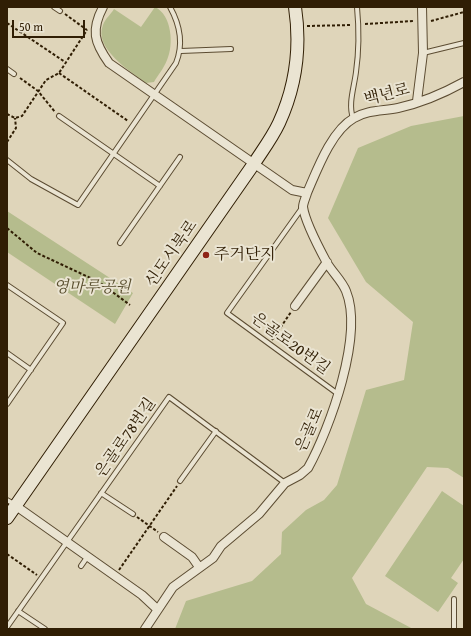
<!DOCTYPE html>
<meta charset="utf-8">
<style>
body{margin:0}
#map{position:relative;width:471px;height:636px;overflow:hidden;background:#dfd5ba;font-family:"Gentium Book Plus",serif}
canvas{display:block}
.frame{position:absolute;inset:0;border:8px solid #301e04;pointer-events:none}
.scale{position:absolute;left:12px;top:20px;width:73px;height:18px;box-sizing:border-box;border:2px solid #301e04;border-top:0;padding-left:5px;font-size:12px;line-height:14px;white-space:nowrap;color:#301e04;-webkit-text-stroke:3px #eae4d2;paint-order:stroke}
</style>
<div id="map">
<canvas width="471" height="636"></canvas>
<div class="frame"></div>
<div class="scale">50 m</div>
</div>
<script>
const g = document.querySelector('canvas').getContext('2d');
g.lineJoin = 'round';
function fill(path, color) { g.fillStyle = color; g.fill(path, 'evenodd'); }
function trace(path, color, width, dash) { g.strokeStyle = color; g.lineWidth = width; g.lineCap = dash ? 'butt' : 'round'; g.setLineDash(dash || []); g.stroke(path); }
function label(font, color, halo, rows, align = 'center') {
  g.font = font + ' "Gentium Book Plus","Noto Serif KR",serif'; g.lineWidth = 4; g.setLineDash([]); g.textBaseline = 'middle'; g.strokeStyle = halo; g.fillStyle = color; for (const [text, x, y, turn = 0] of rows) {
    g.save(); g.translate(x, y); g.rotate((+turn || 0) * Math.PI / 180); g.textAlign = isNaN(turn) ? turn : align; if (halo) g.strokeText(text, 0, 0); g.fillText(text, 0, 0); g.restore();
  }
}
fill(new Path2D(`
 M155 7C172 15 174 45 167 60 164 68 158 75 154 82L146 83C131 72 93 48 103 25 105 19 111 14 114 9L141 27Z
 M464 116V478L448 468 427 467 352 578 366 604 413 629H175L186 601 252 581 281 554 282 532 306 510 324 500 337 485 366 390 404 380 413 322 366 282 328 218 358 148 411 126Z
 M7 211 133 293 115 324 7 252Z
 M442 491 464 506V559L451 578 458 583 438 612 385 576Z`), '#b5bc8d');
const lane = new Path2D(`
 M54 7 60 11
 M181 51 231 49
 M423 53 464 43
 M7 69 14 74
 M59 116 160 186
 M353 118C348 104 354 88 356 72 359 51 359 28 357 7
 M7 160 31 179 78 205 176 63C184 43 180 25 170 7
 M302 208 227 313 338 394
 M120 243 180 157
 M7 285 63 323 7 404
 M7 353 31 370
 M180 481 216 431
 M101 493 133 514
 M7 500 14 504
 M81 566 88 556
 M454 599V629
 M18 611 45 629
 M7 627 169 397 285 483`);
const street = new Path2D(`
 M103 7C91 30 94 42 109 63L292 190 307 193C306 197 303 203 303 207 305 222 320 250 327 263 333 273 342 281 346 291 364 335 330 428 308 468L300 475 285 483 259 514 221 546 213 558 173 587 145 629
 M417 101 423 53 422 7
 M307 193C317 170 331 131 354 118 367 110 383 111 398 108 421 103 444 93 464 82
 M295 306 327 262
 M16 506 142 595 157 609
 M164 537 192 557 199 567`);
const secondary = new Path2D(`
 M7 518 253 165C262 151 272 138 279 123 296 86 301 47 295 7`);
trace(lane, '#5c4c32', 6);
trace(street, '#5c4c32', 10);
trace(secondary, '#301e04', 14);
trace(new Path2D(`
 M65 14 87 30
 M431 21 464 12
 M7 23 65 62
 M365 24 414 21
 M307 26 352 25
 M59 73 128 121
 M20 78 38 91 55 112
 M7 114 15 118 22 116 46 80 59 73 87 30
 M7 142 16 128 15 118
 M7 228 37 253 99 282 130 305
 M272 340 291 312
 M137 517 158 532
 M7 554 37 575
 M119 570 177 486`), '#301e04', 2, [3, 2]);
trace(lane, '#eae4d2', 4);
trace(street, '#eae4d2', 8);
trace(secondary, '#eae4d2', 12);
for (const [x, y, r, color] of [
 [206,255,4,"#8f2418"]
]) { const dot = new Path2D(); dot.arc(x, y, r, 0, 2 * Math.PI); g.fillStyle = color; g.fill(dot); trace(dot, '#eae4d2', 1.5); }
label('16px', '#301e04', '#eae4d2', [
 ["백년로",387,95,-14],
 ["신도시북로",172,254,-55],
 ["은골로20번길",290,344,36],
 ["은골로",310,430,-66],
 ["은골로78번길",126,438,-55]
]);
label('16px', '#301e04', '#eae4d2', [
 ["주거단지",214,255]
], 'left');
label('italic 16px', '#584d2d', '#eae4d2', [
 ["영마루공원",92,288]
]);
</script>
